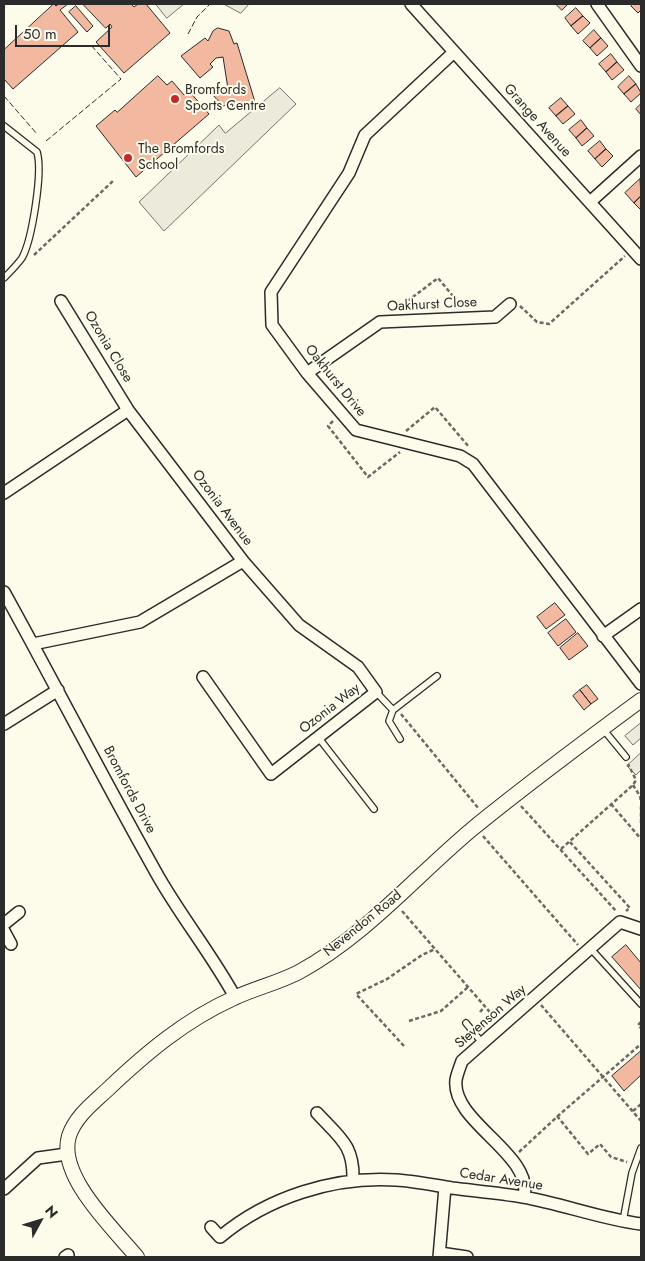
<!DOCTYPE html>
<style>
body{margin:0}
#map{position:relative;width:645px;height:1261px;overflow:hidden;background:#fdfbea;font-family:Jost,sans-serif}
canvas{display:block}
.frame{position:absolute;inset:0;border:5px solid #2b2b2b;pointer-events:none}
.north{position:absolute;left:15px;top:1196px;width:50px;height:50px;-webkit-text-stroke:4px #fdfbea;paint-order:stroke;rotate:51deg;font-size:14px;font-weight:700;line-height:20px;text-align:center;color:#2b2b2b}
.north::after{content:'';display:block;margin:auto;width:18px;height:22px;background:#2b2b2b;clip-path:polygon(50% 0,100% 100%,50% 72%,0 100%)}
.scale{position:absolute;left:15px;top:25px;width:95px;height:22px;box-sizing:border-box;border:2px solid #2b2b2b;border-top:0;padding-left:6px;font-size:15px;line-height:18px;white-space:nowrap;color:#2b2b2b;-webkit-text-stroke:4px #fdfbea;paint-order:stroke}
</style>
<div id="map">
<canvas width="645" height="1261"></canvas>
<div class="frame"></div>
<div class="north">N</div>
<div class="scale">50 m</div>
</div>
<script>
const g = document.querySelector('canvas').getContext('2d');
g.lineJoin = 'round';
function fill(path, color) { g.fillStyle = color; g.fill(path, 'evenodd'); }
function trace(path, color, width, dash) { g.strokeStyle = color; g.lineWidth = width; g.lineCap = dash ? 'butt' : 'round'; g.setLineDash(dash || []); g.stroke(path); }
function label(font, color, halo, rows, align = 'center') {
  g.font = font + ' Jost,sans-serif'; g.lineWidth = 4; g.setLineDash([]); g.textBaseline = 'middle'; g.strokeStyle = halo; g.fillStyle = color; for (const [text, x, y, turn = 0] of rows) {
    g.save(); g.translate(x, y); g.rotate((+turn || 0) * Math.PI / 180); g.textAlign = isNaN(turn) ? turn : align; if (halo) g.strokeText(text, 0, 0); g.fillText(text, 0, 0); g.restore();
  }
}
const parking = new Path2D(`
 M156 4H184L167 18Z
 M224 4H249L241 13Z
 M280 88 296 104 164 231 139 202 219 125 225 133Z
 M641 723V738L633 745 625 736Z
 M641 753V770L636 775 627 766Z`);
fill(parking, '#eceadb');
trace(parking, '#74746e', 1);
const building = new Path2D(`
 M54 4 56 6 59 4H68L60 10 78 32 13 89 4 79V50Z
 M83 4H131L134 7 138 4H146L170 33 124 73 96 42 112 27 110 24 106 28Z
 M556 4H568L562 10Z
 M633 4H641V10L638 13 631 6Z
 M76 6 93 26 87 32 69 12Z
 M576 8 583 16 571 26 565 18Z
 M583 16 590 23 578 34 571 26Z
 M218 28 229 31 234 44 237 43 255 102 233 108 232 104 223 106 211 93 228 89 223 57 216 58 210 64 213 67 200 78 181 56 205 38 208 41 213 31Z
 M594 30 601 38 590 48 583 41Z
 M601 38 608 46 597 56 590 48Z
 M611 54 617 62 606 72 599 64Z
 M617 62 624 70 612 80 606 72Z
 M158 76 167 85 172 81 184 95 189 91 209 114 136 177 96 126 115 110 117 112Z
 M629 76 636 84 624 94 618 87Z
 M636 84 641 93 631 102 624 94Z
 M561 98 568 106 556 116 549 108Z
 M641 104V115L636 109Z
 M568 106 575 114 563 124 556 116Z
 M581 120 587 128 576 138 569 130Z
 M587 128 594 136 582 146 576 138Z
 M600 141 606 149 595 159 588 151Z
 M606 149 613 156 602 167 595 159Z
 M640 179 641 196 634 203 625 193Z
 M641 196V210L634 203Z
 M555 603 565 615 546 629 537 617Z
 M566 619 576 632 558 646 548 633Z
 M578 633 588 646 569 660 560 648Z
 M587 685 598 699 591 704 580 690Z
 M580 690 591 704 584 710 573 696Z
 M626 945 641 963V990L612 957Z
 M641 1051V1075L624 1091 612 1076Z`);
fill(building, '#f2b8a0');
trace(building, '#2b2b2b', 1);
const service = new Path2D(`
 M4 126 37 152C43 172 32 240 22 258 17 265 10 272 4 278
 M376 692 393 710 437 676
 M393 710 389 721 400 739
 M603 729 626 757
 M318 737 374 809
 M591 949 641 1004
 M466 1023 483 1044
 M623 1221 632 1173 641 1148`);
const minor = new Path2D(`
 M411 4 641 259
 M597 4 641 66
 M454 52 365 135 349 173 271 292 272 325 307 373 356 430 460 456 473 464 641 684
 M590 202 641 156
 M61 301 128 410
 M307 373 380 322 495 317 510 304
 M4 493 128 410 243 561 140 622 33 644
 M4 592C56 686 105 782 158 876 182 918 212 955 235 997
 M603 636 641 609
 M203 677 271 774 376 692 358 667 299 625 243 561
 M4 724 58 690
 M4 924 19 912
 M4 931 11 944
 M317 1113C340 1138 354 1145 353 1180
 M4 1189 38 1158 67 1154
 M524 1197C534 1154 451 1122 456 1080 457 1074 460 1067 462 1061L620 922 641 929
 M211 1227 220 1237C268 1197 334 1176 396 1180 414 1181 433 1185 452 1188 476 1191 500 1193 523 1197 563 1204 601 1219 641 1224
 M440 1253 467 1257
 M65 1257 68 1255
 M439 1257 445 1187`);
const tertiary = new Path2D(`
 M137 1257C114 1229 57 1176 69 1136 75 1117 93 1103 107 1090 146 1053 185 1020 234 998 255 988 278 983 299 972 365 936 414 878 471 830 526 785 584 742 641 700`);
trace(service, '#2b2b2b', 8);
trace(minor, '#2b2b2b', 14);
trace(tertiary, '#2b2b2b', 16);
trace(new Path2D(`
 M34 255 113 181
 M520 306 537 322 549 324 625 256
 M397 309 438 278 462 307
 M333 421 328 426 368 477 400 452
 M406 431 435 407 469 447
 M401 714 479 809
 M633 785 640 796 641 802
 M611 804 641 839
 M521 806 616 911
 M641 806V825
 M483 836 578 945
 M570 842 630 908 626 911
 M561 849 633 785 636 780 628 764
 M402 911 495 1018
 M541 1005 641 1121
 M480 1012 485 1006
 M409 1021 441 1011 468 987
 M641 1022 638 1025 641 1028
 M404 1046 356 994 387 979 422 955 435 949
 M633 1111 641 1104
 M557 1116 588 1154 600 1144 611 1157 627 1162
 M519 1152 559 1115 641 1044`), '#6a6964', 2.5, [4, 2.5]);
trace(service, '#fdfbea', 5.5);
trace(minor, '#fdfbea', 11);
trace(tertiary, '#fdfbea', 14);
trace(new Path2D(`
 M188 34 197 17 210 4
 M4 96 37 134
 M46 141 121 79 90 44`), '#2b2b2b', 1, [6, 2.5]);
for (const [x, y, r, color] of [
 [175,99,5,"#c62828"],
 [128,158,5,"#c62828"]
]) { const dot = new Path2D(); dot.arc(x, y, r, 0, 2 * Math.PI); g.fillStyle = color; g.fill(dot); trace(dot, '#fdfbea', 2); }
label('14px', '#2b2b2b', '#fdfbea', [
 ["Bromfords",185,91],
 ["Sports Centre",185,107],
 ["The Bromfords",138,150],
 ["School",138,166]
], 'left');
label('14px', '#2b2b2b', '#fdfbea', [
 ["Grange Avenue",537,121,48],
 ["Oakhurst Close",432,305,-3],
 ["Ozonia Close",108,347,59],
 ["Oakhurst Drive",335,381,51],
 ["Ozonia Avenue",222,508,53],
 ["Ozonia Way",330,709,-38],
 ["Bromfords Drive",129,790,62],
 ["Nevendon Road",363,924,-39],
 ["Stevenson Way",491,1017,-41],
 ["Cedar Avenue",501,1180,9]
]);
</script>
